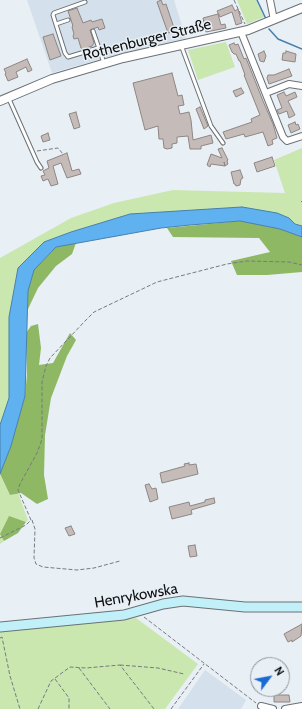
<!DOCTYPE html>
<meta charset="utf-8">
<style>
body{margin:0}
#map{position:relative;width:302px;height:709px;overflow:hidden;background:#e8eff5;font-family:Cabin,sans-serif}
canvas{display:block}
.north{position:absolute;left:250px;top:657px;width:40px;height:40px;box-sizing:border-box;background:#e8eff5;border:1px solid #90959a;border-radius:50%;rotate:58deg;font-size:11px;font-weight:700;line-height:16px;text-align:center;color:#0d0f11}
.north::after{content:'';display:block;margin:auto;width:14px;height:18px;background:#186ad5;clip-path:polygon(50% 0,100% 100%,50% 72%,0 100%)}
</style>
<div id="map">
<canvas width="302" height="709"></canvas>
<div class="north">N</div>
</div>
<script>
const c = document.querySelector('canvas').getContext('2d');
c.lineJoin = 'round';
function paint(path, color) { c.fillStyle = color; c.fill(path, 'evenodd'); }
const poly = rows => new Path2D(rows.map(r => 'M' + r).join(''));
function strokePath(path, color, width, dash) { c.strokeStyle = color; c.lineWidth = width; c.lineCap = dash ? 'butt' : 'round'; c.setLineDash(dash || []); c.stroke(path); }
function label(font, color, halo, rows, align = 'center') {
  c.font = font + ' Cabin,sans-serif'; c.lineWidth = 3; c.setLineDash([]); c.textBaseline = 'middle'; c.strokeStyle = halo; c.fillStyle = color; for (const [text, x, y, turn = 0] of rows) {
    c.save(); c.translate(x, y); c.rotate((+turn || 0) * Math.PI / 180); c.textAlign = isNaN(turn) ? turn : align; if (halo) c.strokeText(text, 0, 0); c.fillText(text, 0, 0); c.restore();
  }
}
paint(poly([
 [27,0,174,0,186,38,111,56,52,73],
 [205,670,246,700,241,709,178,709]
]), '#d4e0eb');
paint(poly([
 [237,0,256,0,264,17,247,24],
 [226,42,235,67,198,80,188,50],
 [302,148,302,226,295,224,289,218,130,214,71,232,44,242,18,268,9,317,9,398,0,425,0,258,71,218,114,203,173,190,285,193,274,160],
 [0,475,10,495,18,493,28,520,26,522,9,517,0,534,4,541,0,544],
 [136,618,198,664,165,709,0,709,0,632]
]), '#cae7b0');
paint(poly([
 [240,221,280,229,302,237,302,272,267,275,237,275,231,261,270,252,259,238,173,237,167,228],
 [76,243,72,254,56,266,38,288,28,309,28,291,34,270,56,247],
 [38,324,41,348,39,365,53,363,70,333,76,340,67,356,51,398,45,435,44,475,48,499,37,504,21,493,10,495,0,474,11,446,25,396,27,375,26,333,31,326],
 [9,516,26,522,18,533,4,541,0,534]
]), '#8eb863');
const water = poly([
 [242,207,277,213,289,218,295,224,302,226,302,237,280,229,240,221,190,225,161,228,56,247,34,270,28,291,25,396,11,446,0,474,0,425,9,398,9,317,18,268,44,242,71,232,130,214,242,207]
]);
paint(water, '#5fb1f0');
strokePath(water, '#4680ad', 1);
strokePath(poly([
 [257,0,266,19],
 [269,29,278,39,302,49]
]), '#4680ad', 1.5);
const building = poly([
 [161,0,163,5,166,4,175,31,168,33,157,2,161,0],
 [232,5,235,11,238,9,242,23,236,25,232,12,220,17,217,11,232,5],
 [77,8,83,23,91,20,92,22,102,19,105,28,99,30,98,27,90,30,94,43,92,46,83,49,81,48,78,38,74,39,73,36,74,34,72,27,73,26,68,11,77,8],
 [218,14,221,25,225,24,226,28,206,32,203,18,218,14],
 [53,34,61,56,50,60,43,37,53,34],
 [234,43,235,45,238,44,244,59,246,58,263,101,273,124,277,138,272,140,273,144,268,146,263,132,245,137,244,134,226,139,223,132,252,122,251,119,260,115,244,75,245,75,240,61,239,61,236,54,234,54,232,52,229,45,234,43],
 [264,51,266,56,264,62,260,61,258,54,264,51],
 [286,51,296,54,295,62,282,60,283,53,286,53,286,51],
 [27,59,32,70,28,72,26,67,16,72,18,77,8,81,5,74,6,73,4,69,27,59],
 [289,69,292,76,269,84,267,78,268,75,274,75,289,69],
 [172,73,178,96,182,95,184,105,178,106,180,114,189,112,191,120,193,140,211,135,213,143,201,146,201,149,190,149,188,136,177,137,177,143,172,144,172,148,167,149,164,148,163,139,159,139,158,126,145,130,133,83,172,73],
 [241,88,244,93,236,97,233,91,241,88],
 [284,92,286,96,295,92,297,97,288,101,295,115,289,118,287,111,279,114,277,110,282,108,277,95,284,92],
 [200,107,208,126,204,129,196,109,200,107],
 [76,112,80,127,74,129,69,114,76,112],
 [295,122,296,125,298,124,300,129,291,133,288,125,295,122],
 [48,133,50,140,43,142,41,136,48,133],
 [222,148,228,160,227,161,228,164,225,166,224,162,225,166,211,164,210,167,207,165,211,154,222,158,218,149,222,148],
 [67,153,72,171,79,169,81,174,67,178,61,163,53,166,58,184,51,186,48,179,43,181,41,176,45,175,43,171,49,168,47,161,67,153],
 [272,157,275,166,257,172,254,163,272,157],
 [240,170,243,178,241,179,240,185,236,186,235,184,234,184,231,172,240,170],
 [189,463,189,465,196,464,198,474,162,483,160,473,185,466,184,464,189,463],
 [149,484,152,489,156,488,158,499,150,502,145,485,149,484],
 [214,498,215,503,191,510,192,514,172,519,169,507,189,502,190,506,205,502,205,500,214,498],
 [71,526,75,534,69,536,65,528,71,526],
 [195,545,197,556,190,557,188,546,195,545],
 [302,624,301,636,292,642,292,640,288,642,284,634,302,624],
 [274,695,289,695,290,702,274,702,274,695]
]);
paint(building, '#c5bcb9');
strokePath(building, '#8e8683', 1);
const service = poly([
 [85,2,54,13,53,15,65,53,68,57,98,48],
 [56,24,68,20],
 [93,31,104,63],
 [181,45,211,126,223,143],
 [9,99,37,162,41,168]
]);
const minor = poly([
 [270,0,274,20],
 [241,32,283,137,287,141,302,136],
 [266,93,289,84,302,86],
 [261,706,273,709],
 [285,709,302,706]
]);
const tertiary = poly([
 [0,101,52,79,123,58,248,30,302,8]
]);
const secondary = poly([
 [0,627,124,615,163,604,183,601,245,607,302,607]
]);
strokePath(service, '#6b7175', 5);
strokePath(minor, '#6b7175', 8);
strokePath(tertiary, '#6b7175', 10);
strokePath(secondary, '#6b7175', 11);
strokePath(poly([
 [234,0,245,24],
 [37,151,58,148,63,154],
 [301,201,302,202],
 [32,520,35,529,34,558,36,564,43,567,77,570,94,568,120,561],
 [0,538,26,525,31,520,18,490,20,484,37,453,42,439,42,382,46,366,50,358,86,320,94,312,157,282,227,264,247,261,289,262,302,265],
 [144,617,256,703],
 [0,638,2,637,10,676,20,709],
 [120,665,158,668,184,674],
 [79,668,110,709],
 [55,679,69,698,69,709],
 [38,709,51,681,70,667,86,668,120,665,154,709],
 [171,709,204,664]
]), '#777b7f', 1, [4, 2]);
strokePath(service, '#fff', 3);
strokePath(minor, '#fff', 6);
strokePath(tertiary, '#fff', 8);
strokePath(secondary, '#c2f0f8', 9);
label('15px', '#0d0f11', '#e8eff5', [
 ["Rothenburger Straße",147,40,-14],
 ["Henrykowska",136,596,-10]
]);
</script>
